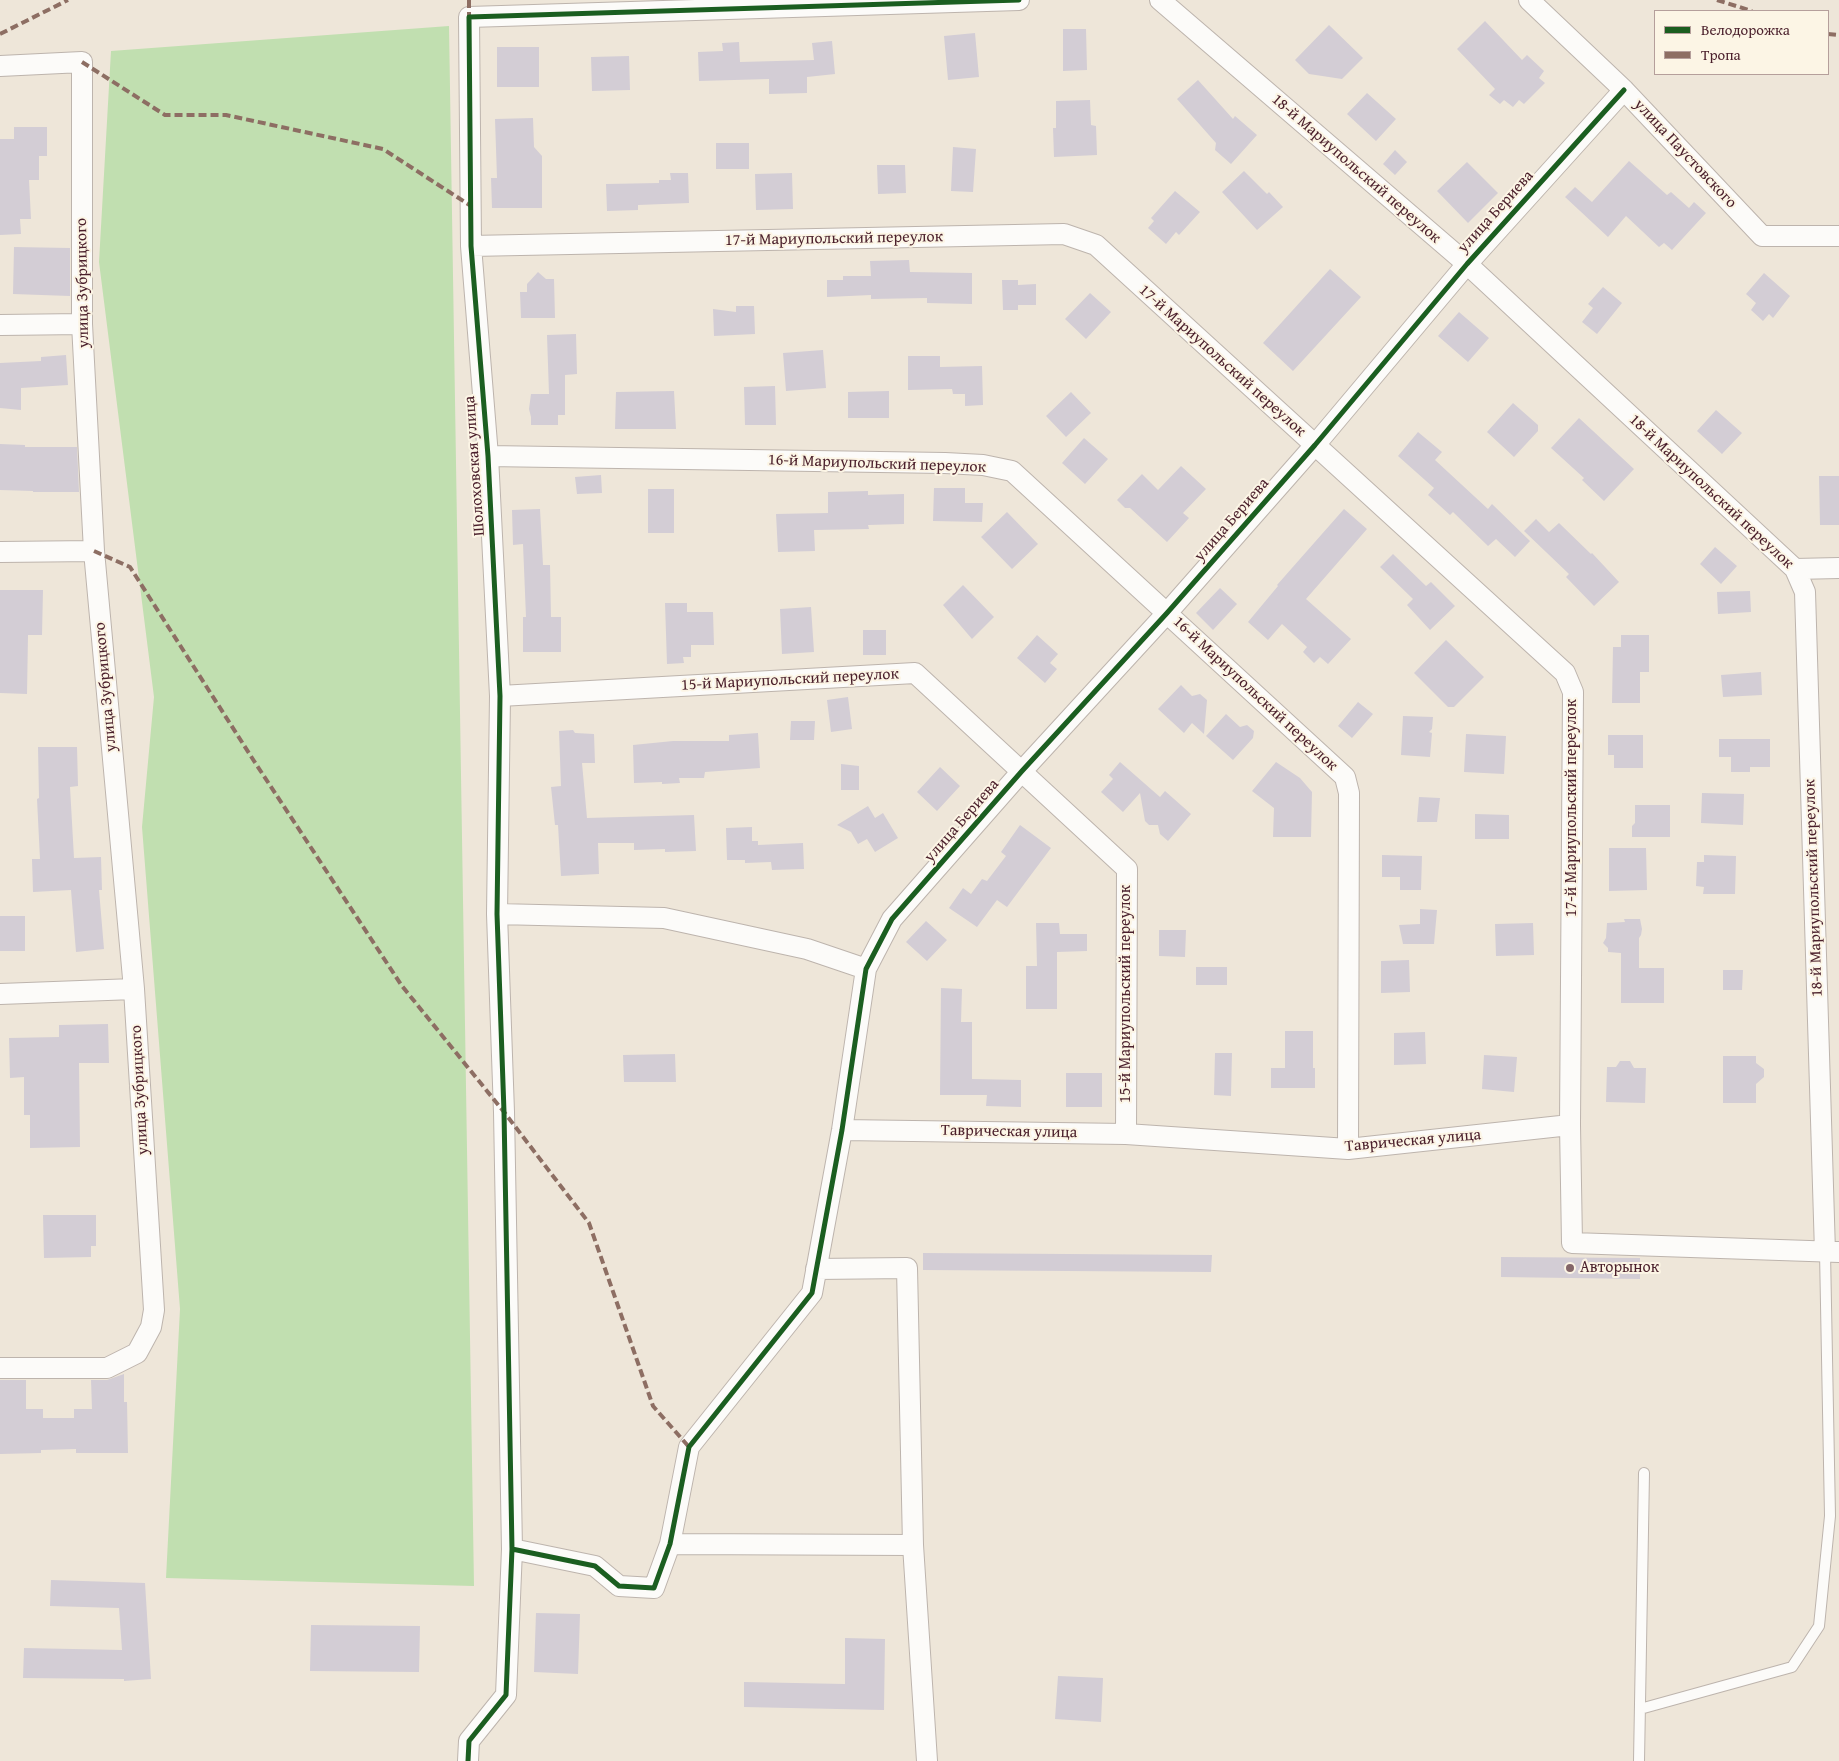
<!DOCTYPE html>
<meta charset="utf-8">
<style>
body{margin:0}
#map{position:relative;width:1839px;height:1761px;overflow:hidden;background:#eee6d9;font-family:"Gentium Book Plus",serif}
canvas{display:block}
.legend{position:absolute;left:1654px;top:10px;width:175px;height:65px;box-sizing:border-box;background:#fcf5e5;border:1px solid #b59f9b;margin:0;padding:6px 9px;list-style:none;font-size:15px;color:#4a1f2b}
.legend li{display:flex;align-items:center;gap:10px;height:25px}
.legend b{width:25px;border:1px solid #b59f9b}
</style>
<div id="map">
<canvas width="1839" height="1761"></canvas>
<ul class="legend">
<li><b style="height:6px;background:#1b5e20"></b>Велодорожка</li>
<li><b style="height:6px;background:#8d6e63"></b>Тропа</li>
</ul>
</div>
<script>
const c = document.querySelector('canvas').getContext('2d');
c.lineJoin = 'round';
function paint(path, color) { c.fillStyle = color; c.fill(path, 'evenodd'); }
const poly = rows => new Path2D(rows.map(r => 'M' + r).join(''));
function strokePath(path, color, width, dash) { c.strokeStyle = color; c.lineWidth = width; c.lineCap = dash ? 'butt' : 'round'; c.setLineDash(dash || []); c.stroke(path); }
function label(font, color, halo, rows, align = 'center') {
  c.font = font + ' "Gentium Book Plus",serif'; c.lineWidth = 4; c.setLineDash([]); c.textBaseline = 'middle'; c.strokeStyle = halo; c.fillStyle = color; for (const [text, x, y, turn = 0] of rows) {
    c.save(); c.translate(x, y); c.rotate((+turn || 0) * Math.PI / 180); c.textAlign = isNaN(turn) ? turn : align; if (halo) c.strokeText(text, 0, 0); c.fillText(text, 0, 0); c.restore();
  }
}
paint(poly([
 [449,26,474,1586,166,1578,180,1309,142,827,154,697,99,262,111,51]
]), '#c1dfb0');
paint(poly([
 [1485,21,1522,60,1527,55,1544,71,1539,78,1545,83,1524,104,1519,100,1513,107,1504,100,1500,104,1489,95,1495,89,1457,49],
 [1329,25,1363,58,1342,79,1309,74,1295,60],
 [1063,29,1086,29,1087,70,1063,71],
 [975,33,979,77,948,80,944,36],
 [832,41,835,74,807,77,807,93,769,94,769,79,699,81,698,52,723,51,722,43,739,42,740,62,814,60,812,43],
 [497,47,539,47,539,87,497,87],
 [629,56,630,90,592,91,591,57],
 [1198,80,1233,119,1235,116,1257,135,1231,164,1215,150,1216,143,1177,99],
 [1367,93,1396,119,1376,141,1347,114],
 [1090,100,1091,125,1096,126,1097,155,1054,157,1053,128,1056,128,1056,101],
 [533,118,534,147,542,156,542,208,492,208,491,178,497,178,495,119],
 [14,127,47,127,47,156,39,156,39,180,29,180,31,219,20,219,21,234,0,235,0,139,14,139],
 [716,143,749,143,749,169,716,169],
 [953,147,976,149,973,192,951,191],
 [1395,150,1407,162,1395,175,1383,164],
 [1629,161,1667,195,1671,192,1689,208,1694,202,1706,213,1672,250,1664,243,1659,247,1626,216,1608,237,1565,197,1575,187,1592,202],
 [1467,162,1498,193,1468,223,1437,191],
 [877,165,905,165,906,193,878,194],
 [1244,171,1267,194,1269,192,1283,207,1257,230,1222,192],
 [670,173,688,173,689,203,638,205,638,210,607,211,606,184,659,183,659,180,671,180],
 [792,173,793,209,756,210,755,174],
 [1175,191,1200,212,1179,235,1176,232,1166,244,1148,228,1154,221,1151,218],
 [14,247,70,248,70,296,13,294],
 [909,260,910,272,972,273,972,304,927,303,927,298,871,299,871,295,827,297,827,280,843,280,843,276,871,276,870,261],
 [1330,269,1361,297,1293,371,1263,343],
 [538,272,546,279,554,279,555,318,521,318,520,292,527,292,527,284],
 [1764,273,1790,296,1773,318,1769,314,1763,321,1751,310,1756,303,1746,294],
 [1002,280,1018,280,1018,285,1036,284,1036,305,1018,305,1018,310,1003,310],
 [1603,287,1622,303,1597,334,1582,322,1593,308,1588,304],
 [1090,293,1111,312,1086,339,1065,319],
 [736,306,754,306,755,334,714,336,713,309,736,312],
 [1459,312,1489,338,1468,362,1438,336],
 [576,334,577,374,565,375,565,415,558,415,558,425,531,425,531,417,529,409,531,394,549,394,547,335],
 [823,350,826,388,786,391,783,353],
 [66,355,68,385,21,388,21,410,0,408,0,363,41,361,41,357],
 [908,356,940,356,940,367,982,366,983,405,965,406,965,394,953,394,952,389,908,390],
 [775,386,776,425,745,425,744,387],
 [674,391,676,429,615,429,616,392],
 [889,391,889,418,848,418,848,392],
 [1071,392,1091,413,1066,437,1046,416],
 [1513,403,1538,425,1538,431,1514,457,1487,432],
 [1716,410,1742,433,1722,454,1697,431],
 [1579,418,1634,469,1604,501,1582,480,1584,478,1551,448],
 [1418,432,1442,452,1435,460,1488,509,1492,504,1530,541,1515,557,1496,539,1488,546,1453,512,1450,515,1428,495,1434,488,1398,456],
 [1084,438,1108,459,1085,484,1062,463],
 [0,444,25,445,25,447,77,447,79,492,33,492,33,491,0,490],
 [1181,466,1206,489,1183,513,1189,518,1167,542,1130,508,1125,508,1117,500,1142,474,1158,490],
 [601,475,602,493,577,494,575,477],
 [1819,476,1839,476,1839,525,1820,525],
 [934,488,965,488,965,503,983,503,982,522,933,521],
 [648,489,674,489,674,533,648,533],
 [868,491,868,495,904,494,904,524,868,525,869,529,814,530,815,551,778,552,776,514,828,513,828,492],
 [540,509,543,565,550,565,551,617,561,617,561,652,523,652,523,617,526,617,523,544,513,545,512,510],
 [1344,509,1367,529,1306,599,1351,639,1328,664,1320,657,1314,663,1303,652,1307,647,1282,624,1268,640,1248,622,1278,586,1277,585],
 [1007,512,1038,544,1012,569,981,537],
 [1536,519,1549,532,1559,523,1591,554,1592,553,1619,582,1594,606,1566,577,1569,574,1524,531],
 [1715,547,1737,566,1721,584,1700,564],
 [1393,554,1426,586,1431,582,1455,606,1430,630,1407,605,1413,599,1380,567],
 [963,585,994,617,972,639,943,605],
 [1220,588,1237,604,1213,630,1196,613],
 [0,590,43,590,42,635,28,635,27,694,0,693],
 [1750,591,1751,612,1718,614,1717,592],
 [665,603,687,603,687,612,713,612,714,645,691,645,691,657,683,657,684,663,667,664],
 [811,607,814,652,782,654,780,609],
 [863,630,886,630,886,655,863,655],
 [1037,635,1058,654,1050,663,1057,669,1045,683,1017,658],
 [1621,635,1649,635,1649,672,1640,672,1640,703,1612,703,1613,647,1621,647],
 [1446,640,1484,677,1454,707,1448,707,1414,673],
 [1761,672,1762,695,1723,697,1721,675],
 [1181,685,1192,696,1200,694,1207,700,1204,734,1192,723,1184,733,1158,709],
 [848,697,852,729,831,732,827,700],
 [1358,702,1373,714,1352,738,1338,726],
 [1226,714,1240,727,1247,725,1254,731,1253,738,1233,760,1206,736],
 [1403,716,1433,717,1432,729,1429,732,1432,733,1430,757,1401,755],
 [791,721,815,721,814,740,790,740],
 [573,730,575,733,594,734,595,763,582,763,587,818,694,815,696,851,665,852,665,849,634,850,634,843,598,843,599,874,561,876,558,825,555,825,551,787,561,786,559,731],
 [758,733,760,768,705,772,704,778,679,778,680,783,662,784,662,782,634,783,633,745,673,741,729,741,729,735],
 [1466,734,1506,736,1504,774,1464,772],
 [1608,735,1643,735,1643,768,1614,768,1614,755,1608,755],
 [1719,739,1770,739,1770,767,1750,767,1750,772,1731,772,1731,757,1719,757],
 [38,747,77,747,78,786,70,787,74,858,101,857,102,890,99,890,104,949,76,952,71,890,33,892,32,859,40,859,37,799,39,798],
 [1120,762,1160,797,1165,791,1191,814,1168,841,1160,834,1158,825,1149,825,1145,821,1140,793,1123,812,1101,792,1113,779,1109,775],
 [1276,762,1300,778,1312,792,1311,837,1273,837,1274,808,1252,791],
 [841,764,859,766,859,790,841,790],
 [940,767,960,786,937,811,917,792],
 [1702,793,1744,794,1743,825,1701,823],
 [1419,797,1440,798,1437,822,1417,822],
 [1635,805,1670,805,1670,837,1632,837,1632,826,1635,823],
 [868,806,875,818,883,813,898,838,875,852,867,839,858,844,851,832,837,825],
 [1475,814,1509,815,1509,839,1475,839],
 [1020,825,1051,848,1007,907,997,900,977,927,949,908,963,888,971,894,982,879,987,881,1006,856,1001,852],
 [752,827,752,841,758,841,758,845,803,843,804,869,772,870,771,862,745,863,745,860,727,860,726,828],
 [1609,848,1646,848,1647,890,1609,891],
 [1382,855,1422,856,1421,890,1400,890,1400,877,1382,877],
 [1704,855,1736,856,1735,894,1703,894,1704,887,1696,886,1697,862,1704,862],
 [1420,909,1437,910,1434,944,1403,944,1399,925,1420,924],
 [0,916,25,916,25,951,0,951],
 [1624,919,1640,919,1642,929,1641,935,1639,938,1639,968,1664,968,1664,1003,1621,1003,1621,953,1608,952,1608,948,1603,943,1606,938,1607,923,1625,922],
 [926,921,947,940,927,961,906,942],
 [1036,923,1059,923,1060,934,1087,934,1087,951,1057,952,1057,1009,1026,1009,1026,966,1037,966],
 [1533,923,1534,955,1496,956,1495,924],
 [1159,930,1186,930,1185,957,1159,956],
 [1409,960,1410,992,1381,993,1381,961],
 [1196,967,1227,967,1227,985,1196,985],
 [1723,970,1743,970,1742,990,1723,990],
 [941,988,962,989,961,1022,972,1022,972,1079,1021,1080,1021,1107,986,1106,987,1095,940,1095],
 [108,1024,109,1063,79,1063,80,1147,30,1148,30,1115,24,1115,24,1077,10,1078,9,1038,59,1037,59,1025],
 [1285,1031,1313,1031,1313,1068,1315,1068,1315,1088,1271,1088,1271,1068,1285,1068],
 [1425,1032,1426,1064,1394,1065,1394,1033],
 [1215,1053,1232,1053,1231,1096,1214,1095],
 [675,1054,676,1082,624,1082,623,1055],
 [1484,1055,1517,1057,1514,1092,1482,1089],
 [1723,1056,1756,1056,1756,1063,1764,1069,1764,1077,1756,1084,1756,1103,1723,1103],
 [1620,1061,1630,1061,1634,1068,1646,1068,1645,1103,1606,1102,1607,1067,1616,1067],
 [1066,1073,1102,1073,1102,1107,1066,1107],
 [43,1215,96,1215,96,1246,91,1246,91,1257,44,1258],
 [923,1253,1212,1255,1211,1272,923,1270],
 [1501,1257,1640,1258,1640,1279,1501,1277],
 [124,1374,124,1402,127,1402,128,1453,76,1453,76,1449,41,1450,41,1453,0,1454,0,1380,26,1380,26,1409,43,1409,43,1418,74,1418,74,1409,92,1409,91,1380,107,1380],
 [51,1580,145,1583,151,1679,124,1681,124,1679,23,1678,24,1648,122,1650,119,1608,50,1606],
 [536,1613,580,1614,578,1674,534,1672],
 [311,1625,420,1626,419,1672,310,1671],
 [845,1638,885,1639,884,1710,744,1707,744,1682,845,1684],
 [1058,1676,1103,1678,1101,1722,1055,1719]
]), '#d3cdd5');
const service = poly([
 [1640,1709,1792,1667,1819,1626,1830,1516,1825,1252],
 [1639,1761,1644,1473]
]);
const minor = poly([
 [1160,0,1467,264,1795,569,1805,592,1825,1252],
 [1529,0,1624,90,1762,236,1839,236],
 [0,66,82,62,82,324,94,551,134,989,154,1310,151,1327,137,1353,107,1368,0,1368],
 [471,246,1064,234,1096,245,1565,673,1573,692,1570,1125],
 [0,325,82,324],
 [488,456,945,463,983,465,1012,471,1345,777,1349,793,1348,1149],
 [0,552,94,551],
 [1795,569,1839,568],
 [500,696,915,673,1127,869,1126,1134],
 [497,914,664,918,807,949,866,969],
 [0,994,134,989],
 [842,1130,1126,1134,1348,1149,1570,1125,1572,1243,1839,1252],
 [816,1269,907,1268,913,1545,927,1761],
 [670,1544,913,1545],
 [512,1549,595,1566,619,1586,654,1588,670,1544,689,1447,812,1293,842,1130,866,969,892,919,1022,771,1167,613,1315,445,1467,264,1624,90],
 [468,1761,469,1741,506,1695,512,1549,504,1112,497,914,500,696,488,456,471,246,469,17,1019,0]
]);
strokePath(service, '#bdb4ad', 12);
strokePath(minor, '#bdb4ad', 22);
strokePath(service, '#fcfbf9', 10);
strokePath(minor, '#fcfbf9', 20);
strokePath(poly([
 [469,0,469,17],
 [1717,0,1752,11],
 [0,34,68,0],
 [1828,34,1839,35],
 [82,62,165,115,226,115,383,149,471,206],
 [94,551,130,567,254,761,402,986,504,1112,589,1223,653,1406,689,1447]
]), '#8d6e63', 4, [8, 4]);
strokePath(poly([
 [512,1549,595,1566,619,1586,654,1588,670,1544,689,1447,812,1293,842,1130,866,969,892,919,1022,771,1167,613,1315,445,1467,264,1624,90],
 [468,1761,469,1741,506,1695,512,1549,504,1112,497,914,500,696,488,456,471,246,469,17,1019,0]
]), '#1b5e20', 5);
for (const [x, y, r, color] of [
 [1570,1268,5,"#836568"]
]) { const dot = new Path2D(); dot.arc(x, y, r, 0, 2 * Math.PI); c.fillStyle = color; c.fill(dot); strokePath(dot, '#fcf5e5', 2); }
label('16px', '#4a1f2b', '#fcf5e5', [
 ["улица Паустовского",1685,154,47],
 ["18-й Мариупольский переулок",1356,169,41],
 ["улица Бериева",1496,212,-48],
 ["17-й Мариупольский переулок",834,239,-1],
 ["улица Зубрицкого",83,283,-91],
 ["17-й Мариупольский переулок",1222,361,42],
 ["16-й Мариупольский переулок",877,464,2],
 ["Шолоховская улица",475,466,-94],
 ["18-й Мариупольский переулок",1711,492,43],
 ["улица Бериева",1232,520,-49],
 ["15-й Мариупольский переулок",790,680,-3],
 ["улица Зубрицкого",106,687,-95],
 ["16-й Мариупольский переулок",1255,694,43],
 ["17-й Мариупольский переулок",1572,808,-90],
 ["улица Бериева",962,821,-49],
 ["18-й Мариупольский переулок",1814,888,-92],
 ["15-й Мариупольский переулок",1126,994,-90],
 ["улица Зубрицкого",140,1090,-93],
 ["Таврическая улица",1009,1132,1],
 ["Таврическая улица",1413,1141,-5]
]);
label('16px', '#4a1f2b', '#fcf5e5', [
 ["Авторынок",1580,1268]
], 'left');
</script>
